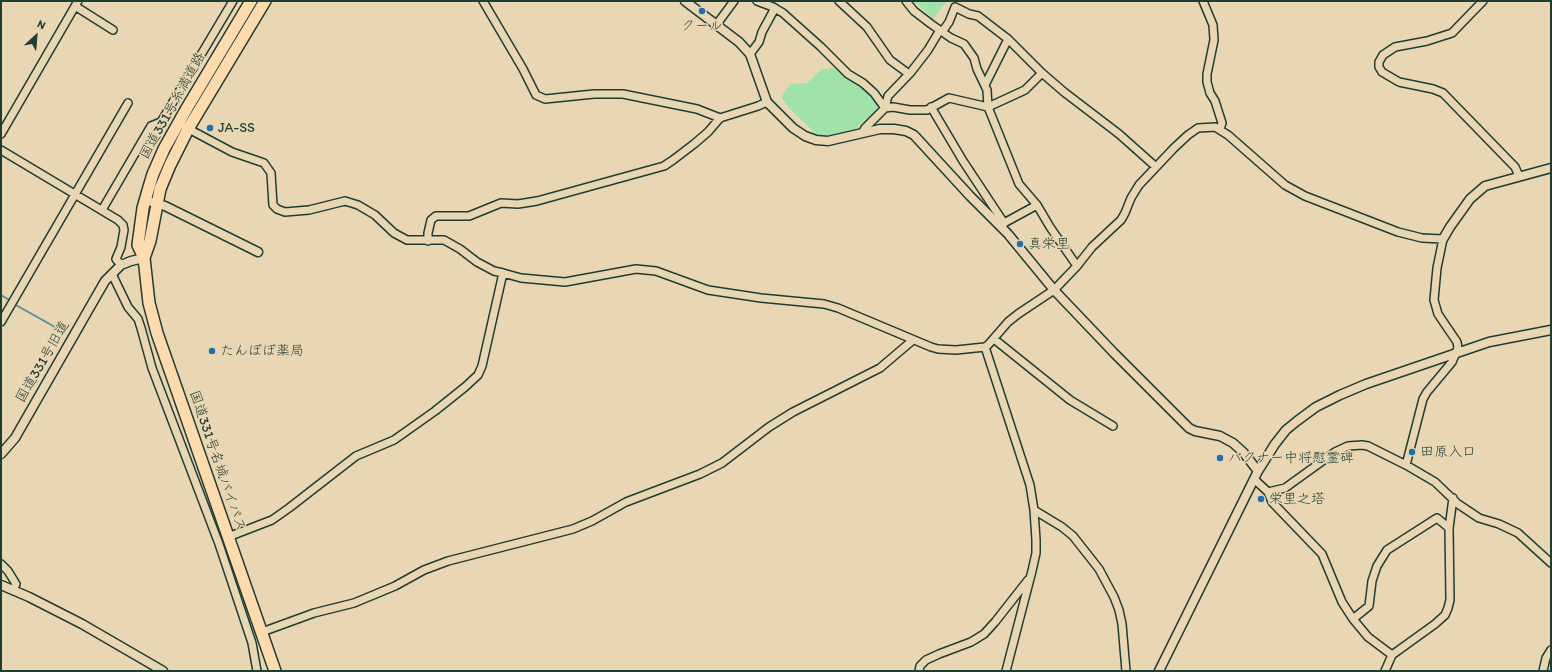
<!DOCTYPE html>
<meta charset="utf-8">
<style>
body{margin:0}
#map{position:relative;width:1552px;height:672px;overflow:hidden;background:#e9d7b4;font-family:Itim,sans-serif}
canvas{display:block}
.frame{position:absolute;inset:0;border:2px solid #1f3d34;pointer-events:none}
.north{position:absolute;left:16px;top:16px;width:40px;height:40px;-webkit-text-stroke:3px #e9d7b4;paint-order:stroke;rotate:26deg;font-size:11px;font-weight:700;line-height:16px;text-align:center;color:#1f3d34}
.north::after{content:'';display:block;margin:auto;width:14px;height:18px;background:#1f3d34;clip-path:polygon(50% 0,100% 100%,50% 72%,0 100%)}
</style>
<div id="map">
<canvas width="1552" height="672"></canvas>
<div class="frame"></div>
<div class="north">N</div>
</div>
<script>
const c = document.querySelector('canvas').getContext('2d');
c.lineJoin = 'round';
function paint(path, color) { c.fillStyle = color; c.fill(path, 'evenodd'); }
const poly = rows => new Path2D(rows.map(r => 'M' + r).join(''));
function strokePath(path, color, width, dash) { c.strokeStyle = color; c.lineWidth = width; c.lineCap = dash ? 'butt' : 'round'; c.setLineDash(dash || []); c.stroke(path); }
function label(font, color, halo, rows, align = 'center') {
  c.font = font + ' Itim,"Klee One",sans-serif'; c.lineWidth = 3; c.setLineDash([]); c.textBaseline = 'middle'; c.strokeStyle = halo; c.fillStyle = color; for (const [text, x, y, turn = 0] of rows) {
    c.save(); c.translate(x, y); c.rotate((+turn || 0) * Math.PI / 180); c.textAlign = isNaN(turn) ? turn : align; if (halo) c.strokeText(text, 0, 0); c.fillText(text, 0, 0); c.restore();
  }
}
paint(poly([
 [914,1,947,1,933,19],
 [833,68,844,76,861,85,879,103,880,107,859,125,857,130,851,133,818,136,813,133,811,129,790,109,782,99,783,94,790,84,807,83,822,69]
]), '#a1e2ab');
strokePath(poly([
 [1,295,11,301],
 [14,304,55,327]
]), '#5a8e9c', 2);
const minor = poly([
 [483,1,523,69,536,95,545,99,594,94,623,94,697,109,720,118,758,106,767,102],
 [757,1,773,7,783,13,821,47,848,74,863,83,874,93,885,108],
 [839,1,867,27,890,60,909,74],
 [906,1,914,11,931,24,951,38,964,44,974,58,977,69,987,90,988,107,1019,184,1037,205,1050,227,1077,266],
 [1203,1,1213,25,1214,40,1207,74,1207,82,1210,93,1215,101,1222,123,1220,129],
 [1483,1,1452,33,1427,41,1395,47,1383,55,1379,62,1379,67,1382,72,1399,82,1433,89,1443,93,1515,167,1519,176],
 [75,6,113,30],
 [717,24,734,1],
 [942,32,949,22,955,7,969,14,978,16,1008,39,1042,73,1064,92,1119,134,1156,167],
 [750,54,759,42,762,32,775,8],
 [985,85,1008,39],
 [931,107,963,161,1004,223,1002,228],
 [885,108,893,107,910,110,927,110,949,98,988,107,1025,90,1042,73],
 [185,127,232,152,264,163,271,173,273,205,277,209,285,212,309,210,345,201,358,205,375,215,394,233,407,240,444,240,460,249,477,262,494,271,503,273,521,278,565,282,636,269,656,271,708,290,761,298,824,304,838,308,931,347,938,349,956,350,985,347,988,345,1008,322,1018,314,1054,290,1077,266,1092,247,1121,220,1125,213,1131,198,1139,185,1174,148,1188,135,1198,128,1215,127,1228,135,1285,185,1305,196,1398,232,1422,238,1443,239,1437,268,1434,300,1438,314,1457,342,1458,348,1452,362,1427,392,1423,399,1406,465],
 [862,133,865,128,885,108,888,96,911,72,928,50,940,30],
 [1,134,78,1],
 [1,150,118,220,123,225,124,230,121,247,116,259,121,265],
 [102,210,151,126,161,122,233,1],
 [1004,223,1037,205],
 [428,241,428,233,431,220,436,216,469,216,501,203,518,204,537,201,664,166,673,160,694,144,708,132,720,118],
 [112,274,128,307,138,319,141,328,152,368,219,544,252,643,257,671],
 [1,322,128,103],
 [994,339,1070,400,1113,426],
 [985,347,1030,485,1034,510,1036,540,1036,553,1032,571,1006,671],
 [1254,479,1268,492,1272,502,1322,554,1342,602,1353,619,1368,637,1392,655],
 [1268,492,1285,488,1335,452,1348,446,1362,445,1368,446,1406,465,1435,482,1458,504,1479,518,1499,524,1518,533,1551,563],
 [1034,510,1062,527,1073,536,1099,569,1114,597,1119,610,1122,624,1126,671],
 [228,537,272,520,289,508,356,456,394,440,435,411,465,387,478,375,482,366,503,273],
 [1,564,8,571,16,584,13,590],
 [1353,619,1369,606,1372,581,1377,566,1387,550,1437,518,1449,528],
 [262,632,314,613,354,603,395,586,424,570,448,561,573,529,592,521,626,502,700,474,722,463,769,427,793,412,880,368,913,340],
 [919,671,920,666,926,660,939,654,971,642,984,634,995,622,1028,580],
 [1385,671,1392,655,1435,624,1445,615,1448,608,1450,600,1449,528,1453,498],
 [1543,671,1546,658,1551,650]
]);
const tertiary = poly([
 [685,1,739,42,750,54,767,102,793,128,805,136,816,140,828,141,880,129,894,129,906,131,914,135,970,196,1008,234,1054,290,1114,353,1189,428,1195,431,1220,436,1233,443,1243,452,1258,471],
 [145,200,165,206,258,252],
 [1443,239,1450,227,1470,199,1485,186,1551,168],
 [1,454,15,438,105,281,121,265,131,261,144,258],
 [1,585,29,597,82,624,163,671],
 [1159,671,1258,471,1275,444,1286,430,1297,421,1316,407,1340,395,1366,384,1489,342,1551,330]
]);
const trunk = poly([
 [251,1,187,108,164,149,153,174,149,187,143,208,138,245,144,258,149,303,157,333,275,671],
 [144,258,150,241,160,189,170,165,188,129,265,1]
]);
strokePath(minor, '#1f3d34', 10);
strokePath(tertiary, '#1f3d34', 11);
strokePath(trunk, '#1f3d34', 14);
strokePath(minor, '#e9d7b4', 7);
strokePath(tertiary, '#e9d7b4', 8);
strokePath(trunk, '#fedbac', 11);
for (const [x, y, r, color] of [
 [702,11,4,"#1f6fb2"],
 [210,128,4,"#1f6fb2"],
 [1020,244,4,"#1f6fb2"],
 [212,351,4,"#1f6fb2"],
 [1412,452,4,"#1f6fb2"],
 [1220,458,4,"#1f6fb2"],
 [1261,499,4,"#1f6fb2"]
]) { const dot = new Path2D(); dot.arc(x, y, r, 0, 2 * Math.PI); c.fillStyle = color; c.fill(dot); strokePath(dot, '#e9d7b4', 1.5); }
label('14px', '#1f3d34', '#e9d7b4', [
 ["クール",702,26,"center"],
 ["JA-SS",218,128],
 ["真栄里",1028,244],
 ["たんぽぽ薬局",220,351],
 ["田原入口",1420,452],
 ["バクナー中将慰霊碑",1228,458],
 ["栄里之塔",1269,499]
], 'left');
label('14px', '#1f3d34', '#e9d7b4', [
 ["国道331号糸満道路",173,106,-61],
 ["国道331号旧道",43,362,-60],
 ["国道331号名城バイパス",217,461,71]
]);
</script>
